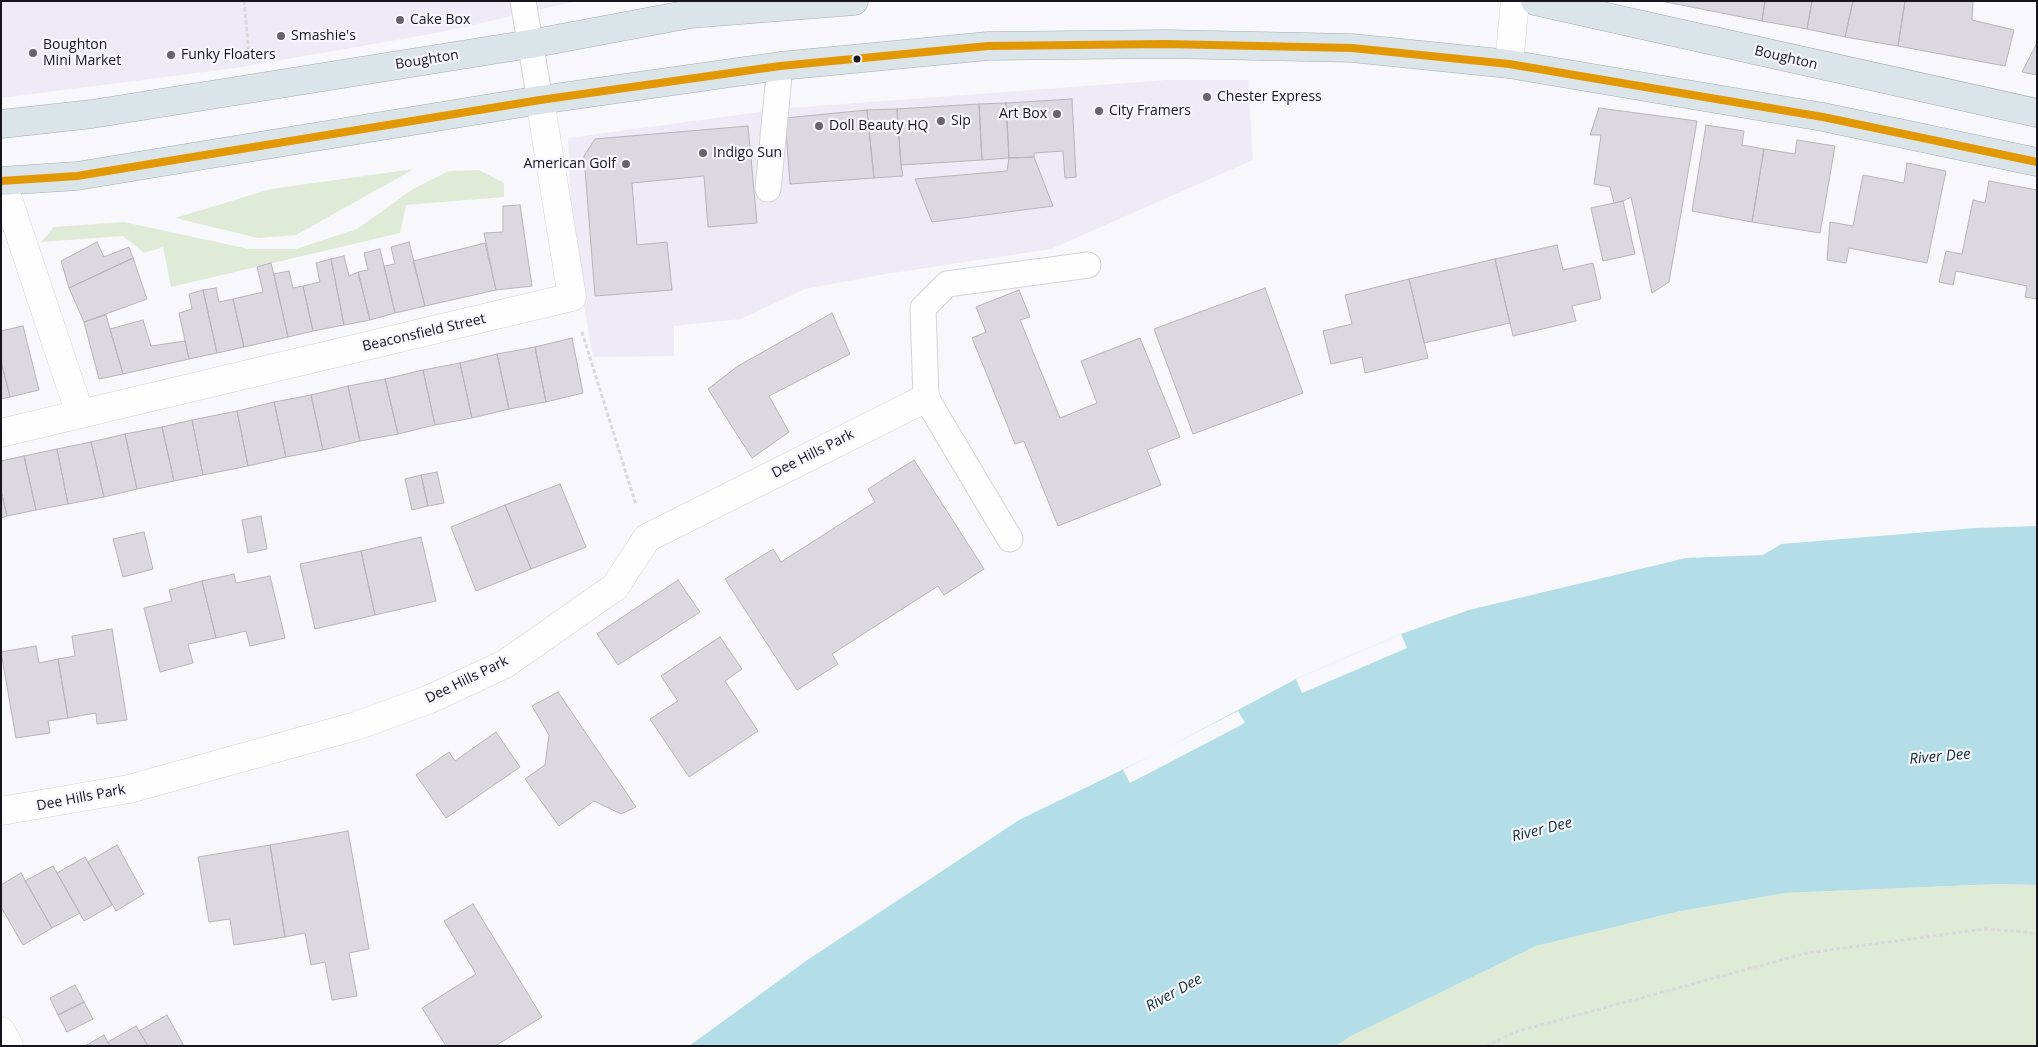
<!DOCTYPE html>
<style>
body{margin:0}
#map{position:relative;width:2038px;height:1047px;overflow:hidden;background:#f8f7fc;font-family:"Open Sans",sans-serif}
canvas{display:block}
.frame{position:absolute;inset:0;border:2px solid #17151c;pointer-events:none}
</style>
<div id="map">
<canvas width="2038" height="1047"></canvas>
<div class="frame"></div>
</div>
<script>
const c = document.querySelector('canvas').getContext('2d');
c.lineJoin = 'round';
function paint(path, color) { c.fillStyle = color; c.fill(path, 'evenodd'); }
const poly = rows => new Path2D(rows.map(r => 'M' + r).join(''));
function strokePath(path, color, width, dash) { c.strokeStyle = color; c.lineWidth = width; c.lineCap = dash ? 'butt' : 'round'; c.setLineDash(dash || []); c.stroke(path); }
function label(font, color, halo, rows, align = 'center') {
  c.font = font + ' "Open Sans",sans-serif'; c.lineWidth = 4.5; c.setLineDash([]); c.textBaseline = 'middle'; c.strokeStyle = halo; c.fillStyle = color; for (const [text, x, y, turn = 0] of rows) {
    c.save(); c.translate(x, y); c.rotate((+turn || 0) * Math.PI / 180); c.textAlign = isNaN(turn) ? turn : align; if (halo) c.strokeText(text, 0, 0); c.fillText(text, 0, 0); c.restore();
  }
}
paint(poly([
 [1,1,577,1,442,32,236,68,1,98],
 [1166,80,1248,80,1253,160,1051,249,880,275,805,289,741,319,674,326,674,356,593,357,578,273,570,190,568,138,789,108]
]), '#eeebf7');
paint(poly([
 [414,169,296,235,258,238,175,218,271,189],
 [479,170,504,183,504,197,406,205,400,233,171,287,163,247,144,253,123,236,41,242,54,227,124,222,249,249,296,249,357,229,413,189,449,171],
 [1999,884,2037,885,2037,1046,1336,1046,1349,1037,1536,946,1676,912,1785,893]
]), '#dfebd6');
paint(poly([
 [2037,526,2037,885,1999,884,1785,893,1676,912,1536,946,1349,1037,1336,1046,689,1046,806,961,1019,820,1161,751,1296,679,1401,634,1469,610,1686,558,1763,555,1781,544,1976,528]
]), '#b3dee8');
paint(poly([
 [1401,634,1407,648,1302,693,1296,679],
 [1238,711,1245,723,1130,783,1123,770]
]), '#f8f7fc');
const building = poly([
 [1661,1,1765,1,1762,21,1661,1],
 [1765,1,1812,1,1807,29,1762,21,1765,1],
 [1812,1,1853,1,1845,37,1807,29,1812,1],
 [1853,1,1905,1,1898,46,1845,37,1853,1],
 [1905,1,1973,1,1972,20,2014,30,2005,66,1898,46,1905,1],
 [2037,43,2037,75,2022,72,2037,43],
 [1072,99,1076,177,1065,178,1063,151,1034,153,1034,157,1009,158,1006,103,1072,99],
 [1006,103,1009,158,982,160,979,104,1006,103],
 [979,104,982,160,901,165,897,109,979,104],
 [1599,108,1697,121,1669,282,1652,293,1631,197,1623,201,1614,203,1610,187,1594,184,1601,135,1590,135,1599,108],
 [897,109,901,165,903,176,874,178,867,110,897,109],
 [867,110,874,178,790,184,785,118,867,110],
 [1706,125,1744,131,1742,145,1764,149,1752,222,1692,211,1706,125],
 [748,126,757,223,708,227,704,176,632,183,637,245,667,242,672,290,595,296,584,156,595,139,748,126],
 [1797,140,1835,146,1820,233,1752,222,1764,149,1795,154,1797,140],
 [1034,157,1053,206,932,222,915,179,1007,171,1009,158,1034,157],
 [1907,163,1946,171,1927,263,1849,248,1846,263,1827,260,1830,222,1853,226,1863,175,1904,183,1907,163],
 [1989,181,2037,190,2037,299,2025,297,2027,286,1956,271,1953,285,1939,282,1946,251,1962,254,1973,200,1985,203,1989,181],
 [1623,201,1635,254,1603,261,1591,208,1623,201],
 [520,205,532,286,496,290,484,233,503,232,503,206,520,205],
 [97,242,104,257,129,247,133,258,69,288,61,261,97,242],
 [409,242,425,306,395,313,384,266,395,264,391,247,409,242],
 [485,243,496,290,425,306,413,261,485,243],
 [1557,245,1563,270,1593,263,1601,299,1572,306,1576,321,1513,336,1495,259,1557,245],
 [380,249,395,313,370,320,358,272,368,270,364,253,380,249],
 [344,256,349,276,358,272,370,320,344,325,331,259,344,256],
 [133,258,147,299,84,322,69,288,133,258],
 [331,259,344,325,313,331,303,286,320,282,316,263,331,259],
 [1495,259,1510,323,1424,343,1409,279,1495,259],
 [271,263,288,337,244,347,233,299,263,292,257,267,271,263],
 [289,271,293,288,303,286,313,331,288,337,274,274,289,271],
 [1409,279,1428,358,1365,373,1362,357,1331,364,1323,331,1352,324,1345,295,1409,279],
 [216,288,219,302,233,299,244,347,217,353,203,290,216,288],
 [1265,288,1303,393,1193,434,1154,329,1265,288],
 [203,290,217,353,189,359,179,313,192,309,189,294,203,290],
 [1019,290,1030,317,1020,320,1060,418,1097,403,1081,361,1140,338,1180,437,1147,450,1161,485,1058,526,1024,441,1015,444,972,338,986,332,976,307,1019,290],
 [832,313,850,354,769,396,789,432,752,458,708,389,738,366,832,313],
 [106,315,123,374,99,379,84,322,106,315],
 [143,320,151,346,185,341,189,359,123,374,110,329,143,320],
 [23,326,39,390,10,397,1,361,1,331,23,326],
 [572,338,583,393,546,402,535,347,572,338],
 [535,347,546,402,509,409,497,354,535,347],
 [497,354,509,409,472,418,460,363,497,354],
 [1,361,10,397,1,399,1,361],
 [460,363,472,418,435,425,423,370,460,363],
 [423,370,435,425,398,434,385,379,423,370],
 [385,379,398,434,360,441,348,386,385,379],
 [348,386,360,441,323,450,311,395,348,386],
 [311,395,323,450,286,457,274,402,311,395],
 [274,402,286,457,248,466,237,411,274,402],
 [237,411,248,466,203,475,192,420,237,411],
 [192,420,203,475,174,481,162,427,192,420],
 [162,427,174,481,137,489,125,434,162,427],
 [125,434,137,489,104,497,91,442,125,434],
 [91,442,104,497,68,504,57,449,91,442],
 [57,449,68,504,36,510,24,456,57,449],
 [24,456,36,510,7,516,1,491,1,461,24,456],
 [914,460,984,569,944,595,938,586,832,654,838,664,797,690,725,579,773,549,781,562,875,502,868,489,914,460],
 [437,472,444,503,428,506,421,475,437,472],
 [421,475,428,506,412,510,405,479,421,475],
 [560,484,586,547,531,569,505,505,560,484],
 [1,491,7,516,1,518,1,491],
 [505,505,531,569,476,591,451,527,505,505],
 [261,516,267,549,248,553,242,520,261,516],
 [144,532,153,569,123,577,113,539,144,532],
 [421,537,436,601,375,615,361,551,421,537],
 [361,551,375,615,315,629,300,564,361,551],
 [234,574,236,583,270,576,285,638,250,646,246,631,216,638,202,581,234,574],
 [678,580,700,612,618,665,597,634,678,580],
 [202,581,216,638,188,644,193,663,160,672,144,608,172,601,169,590,202,581],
 [112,629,127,720,97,724,96,713,68,718,58,659,75,656,72,636,112,629],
 [720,637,742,669,725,681,758,731,689,777,650,719,678,701,661,676,720,637],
 [36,646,39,663,58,659,68,718,48,721,50,733,16,738,1,652,36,646],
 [558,692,636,807,621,814,594,801,559,826,525,779,545,765,549,735,532,706,558,692],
 [496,732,520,767,446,818,416,775,449,752,455,761,496,732],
 [348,831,369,949,349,953,357,996,332,1000,325,962,311,965,305,933,285,937,270,845,348,831],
 [117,845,144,894,116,911,88,862,117,845],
 [270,845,285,937,234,945,230,919,209,922,198,857,270,845],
 [85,857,112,905,84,921,57,873,85,857],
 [53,866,80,913,52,928,25,881,53,866],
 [21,873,52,928,23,945,1,907,1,885,21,873],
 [473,904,542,1017,495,1046,446,1046,422,1008,476,974,444,921,473,904],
 [75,985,84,1002,58,1015,50,998,75,985],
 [84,1002,93,1019,67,1032,58,1015,84,1002],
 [167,1015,184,1046,148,1046,139,1031,167,1015],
 [136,1026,148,1046,110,1046,108,1042,136,1026],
 [104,1035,110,1046,85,1046,104,1035]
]);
paint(building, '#dbd9df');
strokePath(building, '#b7b4ba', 1);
const service = poly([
 [523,1,540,100],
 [768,189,780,66],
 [1010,539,926,398,923,308,947,284,1088,265]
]);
const minor = poly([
 [2,181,80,414],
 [1,433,572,297,540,100],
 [1,811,129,789,356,726,430,699,505,664,615,587,647,538,926,398],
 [1,1031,9,1046]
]);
const tertiary = poly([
 [1509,64,1515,1]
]);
const trunk = poly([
 [1535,1,2037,113],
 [1,124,92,114,530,44,690,14,854,1],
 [1,181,77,176,540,100,780,66,988,46,1165,44,1352,48,1509,64,1823,117,2037,162]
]);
strokePath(service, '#d4d3d9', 27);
strokePath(minor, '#d4d3d9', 29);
strokePath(tertiary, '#d4d3d9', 29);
strokePath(trunk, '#a1adb3', 29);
strokePath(poly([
 [244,1,249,53],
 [582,332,636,505],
 [1486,1046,1515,1032,1807,953,1985,929,2037,933]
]), '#d9d8da', 3, [4, 2.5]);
strokePath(service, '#fefeff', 25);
strokePath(minor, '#fefeff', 28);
strokePath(tertiary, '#fefeff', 28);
strokePath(trunk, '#dbe4e8', 28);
strokePath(poly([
 [1,181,77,176,540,100,780,66,988,46,1165,44,1352,48,1509,64,1823,117,2037,162]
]), '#e19803', 8);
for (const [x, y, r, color] of [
 [400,20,5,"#66646a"],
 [281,36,5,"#66646a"],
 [33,53,5,"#66646a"],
 [171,55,5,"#66646a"],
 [857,59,4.5,"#17151c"],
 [1207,97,5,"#66646a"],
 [1099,111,5,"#66646a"],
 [1057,114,5,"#66646a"],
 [941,121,5,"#66646a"],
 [819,126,5,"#66646a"],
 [703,153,5,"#66646a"],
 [626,164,5,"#66646a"]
]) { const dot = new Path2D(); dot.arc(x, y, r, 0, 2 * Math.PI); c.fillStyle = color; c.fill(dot); strokePath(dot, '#f7f5fe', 2); }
label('14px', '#17151c', '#f7f5fe', [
 ["Cake Box",410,20],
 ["Smashie's",291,36],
 ["Boughton",43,45],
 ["Mini Market",43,61],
 ["Funky Floaters",181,55],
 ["Chester Express",1217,97],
 ["City Framers",1109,111],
 ["Art Box",1047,114,"right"],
 ["Sip",951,121],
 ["Doll Beauty HQ",829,126],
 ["Indigo Sun",713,153],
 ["American Golf",616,164,"right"]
], 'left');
label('14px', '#17151c', '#f7f5fe', [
 ["Boughton",1786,58,13],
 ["Boughton",427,60,-9],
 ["Beaconsfield Street",424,333,-13],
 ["Dee Hills Park",813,454,-27],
 ["Dee Hills Park",467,680,-26],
 ["Dee Hills Park",81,798,-11]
]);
label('italic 15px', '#102f35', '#f7f5fe', [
 ["River Dee",1940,757,-5],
 ["River Dee",1542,830,-14],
 ["River Dee",1174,993,-29]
]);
</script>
